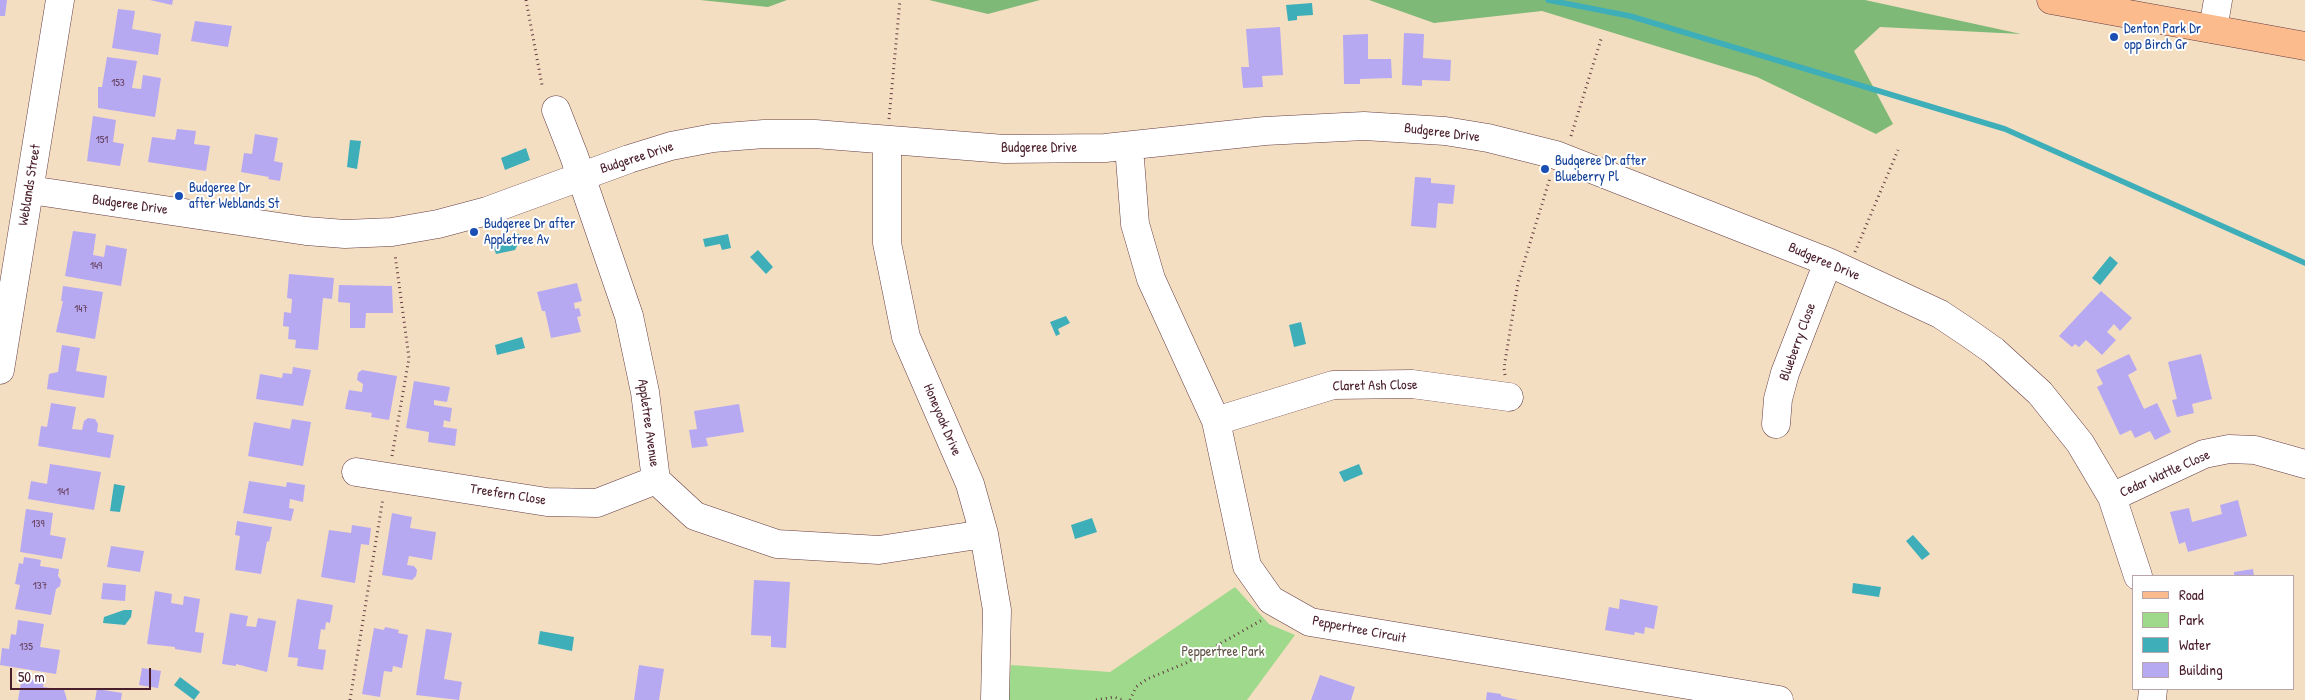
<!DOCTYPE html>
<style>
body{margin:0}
#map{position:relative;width:2305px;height:700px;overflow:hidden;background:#f4dec2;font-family:"Patrick Hand",sans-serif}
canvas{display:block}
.legend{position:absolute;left:2132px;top:575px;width:162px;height:115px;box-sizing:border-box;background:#fff;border:1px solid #b7a5aa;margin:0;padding:6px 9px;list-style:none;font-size:15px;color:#4a1f2b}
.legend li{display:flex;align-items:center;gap:10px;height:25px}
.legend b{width:25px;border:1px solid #b7a5aa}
.scale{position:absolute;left:10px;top:668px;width:141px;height:22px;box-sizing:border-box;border:2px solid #4a1f2b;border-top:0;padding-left:6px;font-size:15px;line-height:18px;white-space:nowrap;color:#4a1f2b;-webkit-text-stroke:4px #fff;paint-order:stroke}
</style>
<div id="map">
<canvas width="2305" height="700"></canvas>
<ul class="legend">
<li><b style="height:6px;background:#fbbb8c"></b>Road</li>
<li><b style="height:14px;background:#9fd98c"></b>Park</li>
<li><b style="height:14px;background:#3eaeb9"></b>Water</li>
<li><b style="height:14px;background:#b7a8f2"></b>Building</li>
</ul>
<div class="scale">50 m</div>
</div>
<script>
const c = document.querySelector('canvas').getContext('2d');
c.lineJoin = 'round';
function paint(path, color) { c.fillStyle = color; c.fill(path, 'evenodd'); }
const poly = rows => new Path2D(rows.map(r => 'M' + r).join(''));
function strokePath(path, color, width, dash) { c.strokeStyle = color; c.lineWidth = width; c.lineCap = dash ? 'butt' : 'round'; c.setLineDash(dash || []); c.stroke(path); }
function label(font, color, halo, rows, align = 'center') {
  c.font = font + ' "Patrick Hand",sans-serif'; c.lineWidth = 4; c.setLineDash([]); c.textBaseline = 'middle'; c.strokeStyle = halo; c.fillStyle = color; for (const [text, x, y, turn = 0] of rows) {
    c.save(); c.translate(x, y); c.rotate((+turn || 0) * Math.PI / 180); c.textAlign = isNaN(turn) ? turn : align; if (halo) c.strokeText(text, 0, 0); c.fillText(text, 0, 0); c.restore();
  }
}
paint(poly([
 [1235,587,1269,624,1295,635,1247,700,1007,700,1011,665,1110,672]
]), '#9fd98c');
paint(poly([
 [700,0,787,0,768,7],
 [929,0,1040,0,988,14],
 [1369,0,1865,0,2021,34,1880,27,1854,51,1893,124,1876,134,1757,77,1542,11,1434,23]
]), '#7fb978');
paint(poly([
 [1312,3,1313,15,1297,16,1297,20,1288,21,1286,5],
 [350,140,361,141,357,169,347,167],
 [526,148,530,160,505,170,501,158],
 [519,234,520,240,515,250,496,254,494,248,499,239],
 [728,234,731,248,722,250,720,244,705,247,703,239],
 [758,250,773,267,766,274,750,257],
 [2110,256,2118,263,2100,285,2092,278],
 [1066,316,1070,323,1058,329,1060,334,1056,336,1050,322],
 [1301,322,1306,344,1294,347,1289,325],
 [522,337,525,348,497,355,495,345],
 [1359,464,1363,474,1344,482,1339,472],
 [114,484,125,486,120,512,110,511],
 [1092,518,1097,532,1075,539,1071,525],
 [1913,535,1930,554,1922,560,1906,541],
 [1853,583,1881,587,1879,597,1852,593],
 [124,610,132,610,131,617,125,625,103,623,104,617],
 [540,631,574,637,572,651,538,644],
 [180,677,200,692,194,700,174,685]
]), '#3eaeb9');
strokePath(poly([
 [1548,0,1630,16,2005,129,2305,263]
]), '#3eaeb9', 5.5);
paint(poly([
 [0,0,7,0,5,16,0,16],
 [150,0,173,0,172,5],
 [118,9,135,11,132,29,161,34,158,55,112,48],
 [195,21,232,26,228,47,191,41],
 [1280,27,1283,75,1262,76,1263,87,1243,88,1241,67,1249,67,1246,29],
 [1404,33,1424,34,1423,58,1451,60,1450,81,1422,80,1422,86,1402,85],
 [1368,34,1368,59,1391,59,1392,78,1360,79,1360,84,1344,84,1343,35],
 [107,57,137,61,132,88,141,89,143,75,161,78,155,117,98,108,98,87,102,87],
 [93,116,116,120,113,142,124,144,120,166,87,161],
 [177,129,196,131,194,144,210,146,206,171,148,162,152,137,175,140],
 [255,134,278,138,274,161,283,163,280,181,268,179,269,177,241,172,244,153,252,154],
 [1415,177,1431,178,1431,183,1455,185,1453,204,1438,203,1436,228,1411,226],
 [73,231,96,234,93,255,104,257,106,245,127,249,121,286,65,276],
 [289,274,334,278,332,299,323,298,318,350,295,348,296,340,288,339,289,327,283,326,284,312,291,313,292,299,287,298],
 [577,283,582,301,574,303,575,309,579,308,581,316,577,317,581,332,551,338,545,311,542,311,537,292],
 [339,285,392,286,393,313,366,313,365,328,350,328,350,303,338,302],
 [63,286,103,292,95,339,56,332,63,301,61,301],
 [2101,291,2132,318,2120,331,2114,324,2107,332,2116,340,2102,355,2086,340,2079,347,2075,344,2072,347,2059,336],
 [62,345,80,348,76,371,107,376,104,398,47,389,49,374,58,372],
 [2129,354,2137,370,2128,375,2144,409,2157,403,2171,432,2155,440,2150,431,2135,438,2131,430,2120,435,2097,387,2103,384,2096,370],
 [2201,354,2212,399,2192,404,2194,413,2177,417,2172,400,2177,399,2168,362],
 [293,367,311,370,303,406,256,399,260,374,282,378,283,373,292,374],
 [362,370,397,376,389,420,371,417,372,413,345,409,349,390,362,392,363,384,357,380,358,373],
 [414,381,450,387,447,402,434,400,434,405,452,408,450,422,444,420,443,427,457,429,455,446,428,442,429,432,406,428],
 [51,403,76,407,72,429,82,430,84,421,88,418,95,419,98,424,97,432,114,435,110,458,38,446,41,426,47,427],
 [739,404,744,432,706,438,708,446,692,448,689,430,697,429,694,411],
 [292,419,311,422,303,466,248,456,254,422,290,429],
 [50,464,101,472,94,510,28,499,31,481,47,484],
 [249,481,286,487,287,482,305,485,303,502,290,499,289,508,294,509,291,521,243,513],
 [2238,500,2247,536,2188,552,2185,542,2179,544,2170,512,2189,508,2192,522,2222,514,2220,505],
 [26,509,53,513,50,535,66,538,62,559,20,552],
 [392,513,412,517,410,528,436,532,432,560,409,556,407,565,414,566,417,570,416,576,412,580,382,575],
 [237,521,272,527,269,542,267,541,261,574,235,570,240,536,235,535],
 [352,525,371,528,369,545,361,544,355,583,321,577,329,530,351,533],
 [111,546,144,551,140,572,107,567],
 [24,557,41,560,40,566,59,569,58,576,61,580,60,586,56,589,51,615,15,609,20,585,15,584,19,563,23,564],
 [2253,569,2254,576,2234,576,2234,572],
 [754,580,790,582,786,648,771,647,771,636,751,635],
 [103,583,126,585,125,601,101,599],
 [155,591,172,594,171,603,183,605,184,596,200,599,195,632,204,633,201,653,175,649,175,647,147,644],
 [297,599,333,605,330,623,326,622,325,630,321,629,318,649,326,650,323,670,297,666,298,658,288,657],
 [1620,599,1658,606,1654,629,1645,627,1644,634,1635,632,1634,635,1605,630,1609,607,1619,609],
 [230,613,248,616,246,626,256,627,258,618,276,621,267,672,236,664,236,666,222,664],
 [18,620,44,624,40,647,60,650,56,674,0,665,2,648,9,649,11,634,16,635],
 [385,627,399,630,398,633,408,635,402,668,393,666,392,672,384,671,380,697,362,694,374,628,384,630],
 [426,629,452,633,444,679,462,682,459,700,416,695],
 [639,665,664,669,659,700,634,700],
 [142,668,161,671,158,688,139,685],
 [1320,675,1355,687,1351,700,1311,700],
 [22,678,44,681,43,687,64,690,67,700,18,700],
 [97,689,122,693,121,700,95,700],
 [1487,692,1501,694,1501,696,1518,700,1486,700]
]), '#b7a8f2');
const minor = poly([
 [2213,29,2218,0],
 [556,110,574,156,629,316,645,392,656,480,695,516,777,544,879,550,984,534],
 [887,141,887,243,906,337,970,484,984,534,997,610,995,700],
 [1129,146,1135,224,1151,279,1216,421,1247,566,1271,600,1310,622,1779,700],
 [30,190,306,231,345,234,392,232,438,224,487,211,629,159,671,146,713,138,764,134,815,134,1004,149,1105,148,1265,131,1364,126,1445,131,1488,138,1556,155,1828,262,1940,314,1967,332,1994,351,2040,393,2080,443,2112,497,2138,576],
 [0,370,60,0],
 [1216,421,1333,385,1412,384,1509,397],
 [1776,424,1778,399,1785,373,1828,262],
 [356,472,547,502,597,503,656,480],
 [2112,497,2204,454,2229,449,2255,450,2305,464],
 [2152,700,2153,689]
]);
const major = poly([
 [2051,0,2305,46]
]);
strokePath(minor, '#643c42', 29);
strokePath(major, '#643c42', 29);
strokePath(poly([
 [526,0,542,85],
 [889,119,900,0],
 [1571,136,1602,36],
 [1855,252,1898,150],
 [1505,375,1504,368,1518,282,1550,178],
 [392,456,409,358,395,254],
 [350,700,383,498],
 [1096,700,1114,697,1123,700],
 [1130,700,1136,687,1147,679,1186,663,1262,620]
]), '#643c42', 3, [1, 4]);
strokePath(minor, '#fff', 28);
strokePath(major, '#fbbb8c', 28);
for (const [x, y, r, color] of [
 [2114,37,5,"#1a4fb4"],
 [1545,169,5,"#1a4fb4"],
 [179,196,5,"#1a4fb4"],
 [474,232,5,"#1a4fb4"]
]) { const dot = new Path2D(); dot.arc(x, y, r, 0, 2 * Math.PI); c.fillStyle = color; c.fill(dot); strokePath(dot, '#fff', 2); }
label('11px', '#65415d', null, [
 ["153",118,83],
 ["151",102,140],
 ["149",96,266],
 ["147",81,309],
 ["141",63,492],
 ["139",38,524],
 ["137",40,586],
 ["135",26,647]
]);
label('14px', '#164399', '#fff', [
 ["Denton Park Dr",2124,29],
 ["opp Birch Gr",2124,45],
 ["Budgeree Dr after",1555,161],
 ["Blueberry Pl",1555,177],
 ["Budgeree Dr",189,188],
 ["after Weblands St",189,204],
 ["Budgeree Dr after",484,224],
 ["Appletree Av",484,240]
], 'left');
label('14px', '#4a1f2b', '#fff', [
 ["Budgeree Drive",1442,133,7],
 ["Budgeree Drive",1039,148],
 ["Budgeree Drive",637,158,-18],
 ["Weblands Street",30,185,-81],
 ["Budgeree Drive",130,205,8],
 ["Budgeree Drive",1824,262,23],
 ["Blueberry Close",1798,342,-70],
 ["Claret Ash Close",1375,386,-1],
 ["Honeyoak Drive",942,420,67],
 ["Appletree Avenue",648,423,82],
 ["Cedar Wattle Close",2165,474,-24],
 ["Treefern Close",508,495,9],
 ["Peppertree Circuit",1359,630,11]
]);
label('14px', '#645748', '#fff', [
 ["Peppertree Park",1223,652]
]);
</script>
